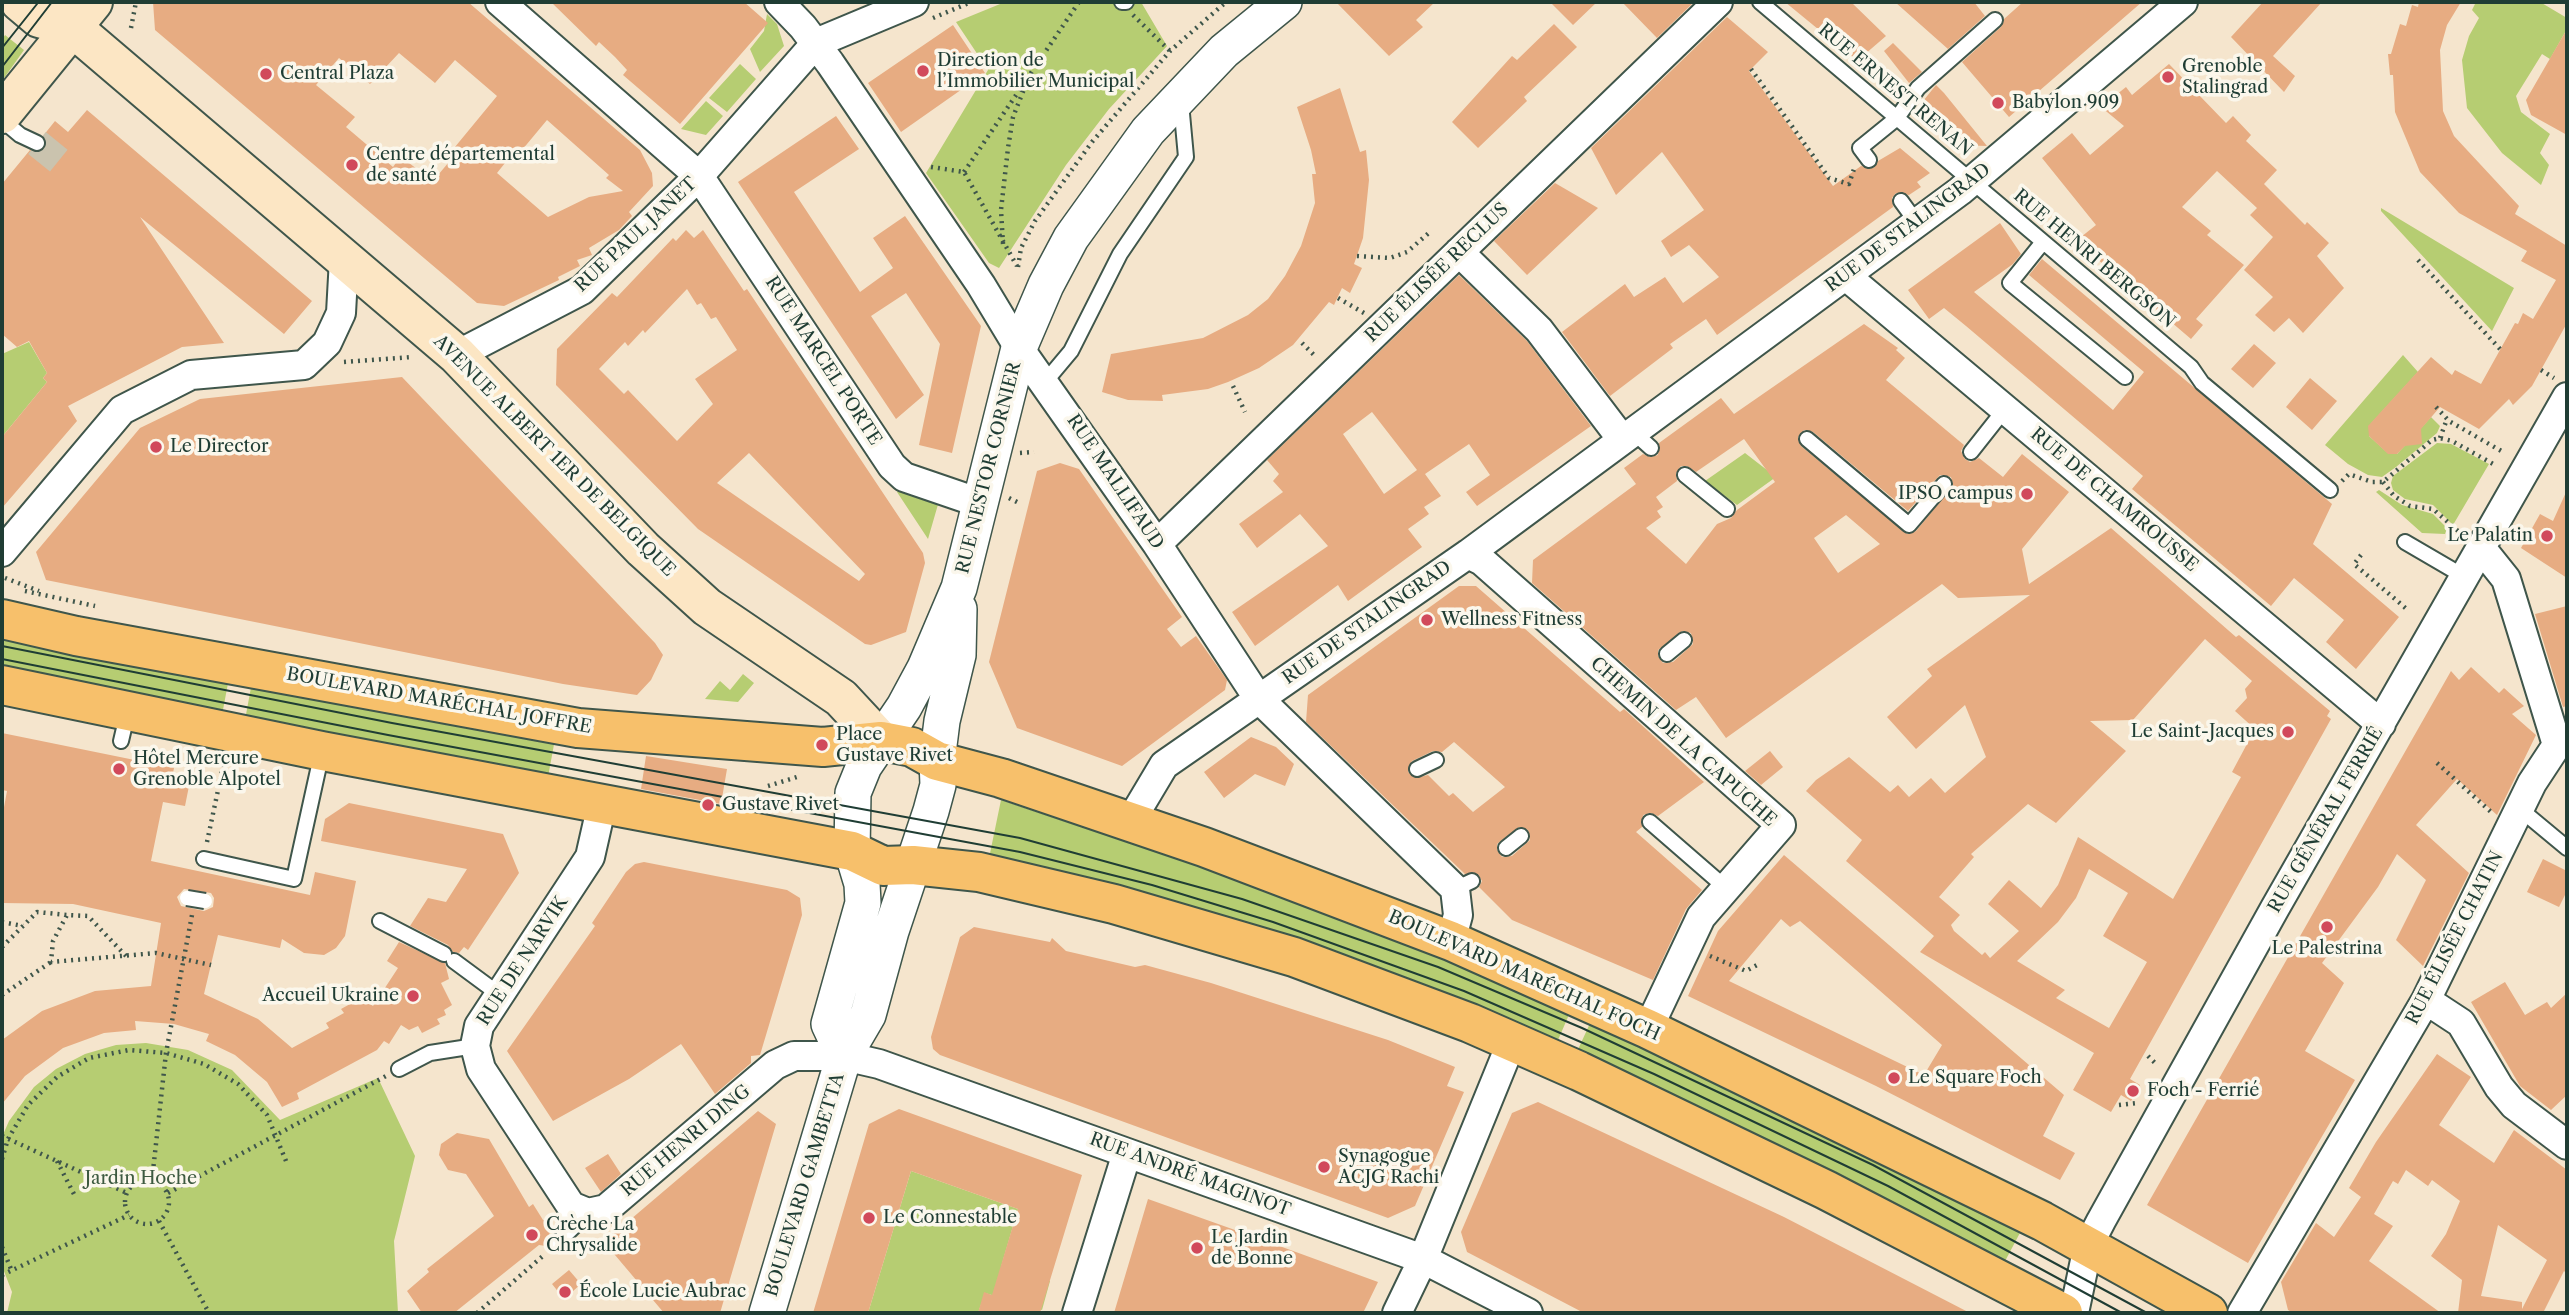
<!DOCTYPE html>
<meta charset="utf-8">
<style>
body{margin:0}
#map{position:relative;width:2569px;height:1315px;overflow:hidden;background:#f5e5cd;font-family:"Libre Caslon Text",serif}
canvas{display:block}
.frame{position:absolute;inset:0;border:4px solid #1f3d34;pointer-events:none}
</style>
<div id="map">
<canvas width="2569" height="1315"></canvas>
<div class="frame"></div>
</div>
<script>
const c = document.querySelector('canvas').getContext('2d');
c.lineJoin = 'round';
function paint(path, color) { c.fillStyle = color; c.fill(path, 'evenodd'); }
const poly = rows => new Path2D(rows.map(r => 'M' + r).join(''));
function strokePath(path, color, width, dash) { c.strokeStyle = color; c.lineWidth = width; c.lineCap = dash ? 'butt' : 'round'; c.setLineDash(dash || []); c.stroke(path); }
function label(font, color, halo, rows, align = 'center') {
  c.font = font + ' "Libre Caslon Text",serif'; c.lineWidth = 7; c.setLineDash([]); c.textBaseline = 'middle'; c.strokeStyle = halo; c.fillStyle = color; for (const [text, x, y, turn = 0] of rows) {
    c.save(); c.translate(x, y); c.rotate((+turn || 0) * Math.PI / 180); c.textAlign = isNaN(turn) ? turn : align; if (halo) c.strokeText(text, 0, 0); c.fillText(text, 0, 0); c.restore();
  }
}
paint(poly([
 [1005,2,1141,2,1167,46,1109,109,1066,165,999,268,989,263,926,173,988,70,956,22],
 [2476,2,2540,2,2567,18,2567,29,2550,59,2542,54,2516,96,2521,112,2550,134,2540,153,2549,165,2541,185,2502,153,2467,108,2462,60,2469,36,2479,18,2472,10],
 [767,14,777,24,784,46,760,72,750,49,764,31],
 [5,35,24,50,2,81,2,40],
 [740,64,756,79,727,112,709,98],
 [706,101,723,116,706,135,681,129],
 [2381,208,2514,288,2492,331,2381,211],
 [29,342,47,373,43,378,47,382,2,437,2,354],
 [2403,355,2418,372,2369,426,2369,436,2389,454,2397,454,2431,417,2440,426,2437,433,2396,467,2382,477,2368,475,2348,464,2325,445],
 [2437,443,2451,444,2489,464,2453,525,2433,505,2405,499,2393,490,2391,483,2393,476],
 [1745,453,1776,477,1737,505,1705,481],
 [899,489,939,501,928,539,897,492],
 [2379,490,2402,505,2433,514,2447,528,2445,534,2422,533,2376,492],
 [2,632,229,678,222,715,2,671],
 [743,674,754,683,738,702,705,699,720,681,730,690],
 [252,682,555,739,548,777,245,720],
 [1001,800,1172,857,1467,965,1571,1010,1555,1047,988,863],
 [1592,1019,2022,1229,2003,1265,1575,1056],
 [146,1043,188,1050,232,1070,280,1120,378,1078,415,1156,394,1241,398,1313,7,1313,12,1292,2,1266,2,1137,9,1121,34,1087,56,1069,85,1054,116,1045],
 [911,1171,1018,1209,1001,1267,1050,1281,1042,1310,985,1293,978,1313,868,1313]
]), '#b6cd72');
paint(poly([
 [153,2,468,2,640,150,652,173,653,186,629,212,632,216,619,230,589,248,592,255,577,260,580,266,558,277,559,280,504,306,477,303,155,30],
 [399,53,435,83,455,60,497,96,450,153,454,156,433,181,405,160,402,163,398,160,393,167,346,127,355,117,316,85,339,58,370,84],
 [547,120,609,175,606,178,623,191,589,197,548,217,497,173,517,148,522,150],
 [551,2,744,2,768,23,680,124,623,75,627,70,615,57,599,42,596,46],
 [1336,2,1435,2,1416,20,1423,27,1389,56],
 [1550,2,1597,2,1573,25],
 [1622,2,1694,2,1657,38],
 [1785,2,1851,2,1886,36,1857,61],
 [1895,2,1974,2,1985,16,1948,49],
 [2023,2,2142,2,2009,117,1962,62,2001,27,2004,19],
 [2263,2,2322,2,2273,56,2295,76,2284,92,2231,37],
 [2419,2,2461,2,2447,25,2440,50,2443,111,2454,136,2519,206,2515,214,2567,246,2567,323,2532,386,2513,405,2509,399,2479,429,2440,407,2421,429,2422,444,2405,446,2397,454,2388,454,2369,436,2368,426,2431,357,2452,375,2455,370,2481,384,2515,323,2518,324,2523,313,2533,319,2556,280,2521,261,2527,251,2459,213,2420,172,2395,112,2393,75,2390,75,2388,54,2391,54,2400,24,2406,26,2412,5,2418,7],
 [1727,17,1768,52,1749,71,1833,186,1861,166,1874,168,1878,161,1900,148,1930,173,1917,182,1921,187,1909,195,1896,193,1892,198,1893,207,1717,335,1706,319,1670,344,1673,348,1610,396,1562,332,1625,284,1634,297,1665,277,1683,303,1719,277,1689,245,1671,257,1661,241,1704,210,1662,152,1616,195,1591,148],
 [1554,24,1577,47,1524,97,1527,101,1478,148,1452,122,1512,56,1517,60],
 [953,25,985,73,901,132,868,83],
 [2567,29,2567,135,2531,115,2526,100],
 [1893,43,1922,72,1909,83,1884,51],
 [2169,64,2226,123,2233,116,2251,135,2246,141,2277,170,2264,184,2305,225,2307,222,2329,243,2317,256,2344,288,2303,333,2289,318,2274,332,2255,315,2273,297,2244,270,2273,237,2250,215,2257,208,2217,171,2182,207,2211,231,2207,235,2244,265,2196,319,2203,325,2191,339,2076,241,2096,225,2042,158,2072,133,2090,155,2124,126,2101,107,2126,87,2132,95],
 [1936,85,1944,93,1987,146,1956,145,1915,111],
 [1340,88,1360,152,1366,150,1369,180,1363,238,1354,264,1362,268,1350,293,1342,288,1334,305,1329,302,1293,345,1259,368,1228,382,1208,389,1162,395,1163,401,1128,400,1102,392,1111,354,1203,338,1248,315,1268,299,1285,276,1301,246,1315,203,1312,174,1316,174,1311,150,1297,107],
 [87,110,312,301,284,334,140,217,224,343,182,347,68,406,77,421,2,508,2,437,47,382,43,378,47,373,29,341,17,347,2,334,2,184,30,150,38,152,45,148,43,136,55,121,68,132],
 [836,116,859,149,794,192,860,292,893,268,873,238,905,216,981,326,952,453,919,445,940,344,906,293,871,316,924,395,896,419,738,182],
 [1555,183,1598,208,1527,275,1494,241],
 [2000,223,2021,254,2013,264,1974,292,2113,410,2144,372,2029,275,2042,259,2332,504,2313,544,2399,617,2356,669,2326,642,2344,620,2294,578,2271,606,2132,489,2143,476,1966,326,1944,308,1929,319,1908,290],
 [686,230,694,238,703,230,744,291,747,289,923,553,925,563,906,632,871,645,865,644,698,529,556,385,557,349,612,293,617,297,673,238,676,241],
 [687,289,697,305,701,303,711,319,716,317,737,350,695,379,713,404,677,441,628,390,624,394,599,369,625,342,628,346,643,330,645,333],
 [749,453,865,574,859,581,717,483],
 [1459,275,1527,341,1591,426,1477,506,1466,492,1490,475,1469,444,1425,474,1441,496,1424,507,1429,514,1408,529,1422,547,1348,601,1338,585,1255,646,1232,612,1328,546,1300,514,1257,548,1239,524,1283,492,1273,481,1279,474,1267,460],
 [1372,412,1417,470,1384,494,1343,434],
 [1864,324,1898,348,1896,350,1905,358,1886,380,1964,445,1961,451,1965,459,1970,462,1979,458,2003,477,2022,454,2069,492,2022,549,2029,584,2111,528,2236,637,2239,635,2330,711,2327,716,2331,719,2130,1079,2140,1085,2131,1101,2121,1095,2111,1112,2073,1090,2094,1053,1920,952,1934,936,1846,861,1862,840,1806,791,1816,780,1849,757,1890,792,1898,785,1909,797,1931,778,1945,793,1986,757,1965,705,1916,749,1887,717,1932,676,1927,669,2030,595,1958,598,1942,584,1726,738,1696,697,1676,710,1532,583,1533,560,1636,484,1624,468,1643,454,1650,457,1658,455,1659,443,1721,398,1734,414],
 [1804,430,1813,432,1908,511,1940,475,1951,477,1953,486,1916,531,1907,534,1801,446,1798,437],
 [1744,439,1775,482,1737,510,1731,518,1717,524,1686,564,1646,528,1661,517,1657,511,1663,507,1656,497,1677,481,1676,473,1681,466,1687,466,1696,472],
 [1846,515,1880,544,1838,573,1814,538],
 [1682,631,1691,633,1693,644,1673,662,1663,663,1658,656,1658,650],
 [2205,639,2252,681,2245,689,2247,698,2235,711,2255,729,2232,772,2241,777,2173,899,2078,837,2058,885,2041,908,2009,880,1988,904,2019,931,1990,958,1985,952,1982,955,1954,931,1951,925,1960,915,1939,897,1974,857,1971,854,2028,804,2056,823,2126,751,2090,721,2133,720],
 [2089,869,2128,893,2103,936,2147,962,2109,1028,2056,998,2065,990,2017,961,2058,922,2076,898],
 [2254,344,2276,363,2253,388,2231,369],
 [402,377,655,643,663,655,651,680,637,695,563,684,46,580,36,552,140,428,200,399],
 [2310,378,2337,401,2312,430,2286,407],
 [1060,463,1079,469,1182,617,1167,629,1181,647,1196,636,1227,680,1225,690,1122,766,1017,728,989,662,1037,471],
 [2567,490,2567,578,2521,548,2540,514,2553,521],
 [1459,586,1476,586,1620,712,1624,709,1704,782,1658,816,1651,813,1643,815,1642,827,1636,832,1702,890,1686,909,1653,980,1512,920,1479,887,1482,881,1478,874,1465,874,1306,722,1308,695],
 [1454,742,1505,787,1473,812,1453,793,1449,796,1428,775,1416,778,1408,772,1412,761,1433,751,1442,752],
 [1519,827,1528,830,1530,840,1512,856,1502,857,1497,850,1497,844],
 [2567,606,2567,706,2563,707,2535,614],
 [2471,667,2499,693,2504,688,2524,706,2512,714,2536,735,2497,815,2457,779,2416,825,2469,873,2423,966,2396,940,2426,880,2397,854,2378,887,2322,963,2344,983,2305,1051,2355,1080,2248,1263,2147,1205,2451,671,2459,680],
 [2,733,174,768,173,773,191,776,185,806,163,802,151,861,310,895,315,872,356,881,345,936,336,948,324,955,304,953,282,939,280,948,218,935,204,994,258,1019,292,1048,329,1028,326,1023,344,1013,341,1009,361,998,373,1006,398,968,387,961,399,942,445,963,449,979,441,983,452,1005,444,1010,446,1015,437,1019,440,1024,422,1033,418,1026,409,1030,401,1025,389,1044,384,1041,377,1050,297,1093,299,1099,282,1107,267,1082,235,1055,206,1041,209,1034,174,1024,135,1021,136,1030,104,1033,63,1048,25,1076,2,1104,2,1040,42,1011,95,991,151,986,161,923,73,904,2,903,2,818,7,791,2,790],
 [184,889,211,893,214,898,213,907,204,911,181,906,177,897],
 [1251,737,1276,747,1294,764,1285,786,1255,774,1224,798,1204,772],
 [1770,751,1783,767,1761,785,1745,771],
 [646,756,727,769,721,804,641,789],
 [349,803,503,834,519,873,468,950,464,947,459,953,453,952,448,945,410,926,428,898,446,902,467,869,321,841,325,819],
 [1784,855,2064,1095,2043,1136,2075,1153,2060,1180,1876,1086,1688,996,1718,931],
 [1781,919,1790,927,1800,921,1942,1045,1924,1075,1729,981],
 [2543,859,2567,871,2567,891,2559,907,2527,892],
 [644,862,787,890,800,898,802,915,760,1055,751,1056,751,1063,715,1094,681,1044,629,1079,553,1121,507,1051,595,926,592,923,626,872,635,864],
 [974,927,1050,942,1052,938,1066,951,1135,967,1145,965,1211,983,1388,1040,1455,1067,1447,1086,1464,1092,1415,1206,1388,1218,940,1055,933,1049,931,1037,960,937],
 [2505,982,2525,1015,2547,1002,2551,1008,2567,993,2567,1095,2551,1110,2520,1086,2471,1002],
 [2437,1054,2471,1077,2439,1125,2494,1163,2514,1130,2567,1170,2567,1274,2564,1271,2543,1313,2458,1313,2462,1280,2431,1256,2446,1234,2460,1201,2432,1180,2428,1186,2406,1170,2398,1184,2393,1181,2374,1214,2393,1226,2369,1261,2441,1313,2294,1313,2288,1310,2281,1282,2316,1223,2334,1237,2361,1197,2349,1188,2376,1142],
 [2498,1225,2547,1260,2522,1309,2522,1302,2481,1296],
 [1538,1102,1784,1217,1970,1313,1584,1313,1467,1252,1461,1232,1512,1113],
 [899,1109,1082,1175,1040,1313,978,1313,984,1292,992,1295,1018,1209,911,1171,868,1313,813,1313,869,1124],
 [758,1111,776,1124,720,1313,664,1313,604,1242],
 [457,1133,489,1139,529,1207,533,1204,543,1220,551,1221,549,1238,546,1246,539,1245,454,1313,422,1313,407,1291,429,1272,427,1269,494,1216,466,1174,448,1170,439,1155,441,1144],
 [608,1154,621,1174,601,1192,585,1168],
 [1148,1199,1263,1240,1378,1282,1363,1313,1114,1313],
 [569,1270,581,1284,564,1299,552,1284]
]), '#e7ac82');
strokePath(poly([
 [37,143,68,168]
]), '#cac3ae', 28, [28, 14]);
const service = poly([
 [1122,2,1126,2],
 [1760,2,2191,367,2202,383,2330,490],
 [2,120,20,135,37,143],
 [1869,160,1860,148,1897,118,1918,88,1995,20],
 [1901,201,1917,223],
 [2043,242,2010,283,2125,377],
 [1045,382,1071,351,1120,254,1186,157,1181,103],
 [1631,430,1651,448],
 [1807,439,1909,525,1944,484],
 [1971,452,2005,409],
 [1685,475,1727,509],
 [2405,542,2465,577],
 [1667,654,1684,640],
 [121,741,128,711],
 [1417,769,1436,760],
 [2520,809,2567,848],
 [1650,822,1726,888],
 [1506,848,1521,836],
 [204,859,294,879,322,752],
 [1455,889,1472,881],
 [380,921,444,954],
 [454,961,500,995],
 [399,1069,430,1053,475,1046],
 [555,1245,588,1213]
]);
const minor = poly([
 [500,2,699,176,892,466,904,477,980,503],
 [779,2,803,27,830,63,981,285,1019,348,1157,544,1258,698,1455,889,1458,915,1451,941],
 [1459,252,1539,330,1621,438],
 [1846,276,2381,724],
 [457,355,582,290,699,176,816,43,914,2],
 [1157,544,1718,2],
 [2,552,122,410,191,375,304,365,327,343,341,313,344,259],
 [1468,554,1482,561,1781,825,1701,917,1648,1029],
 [602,804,590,857,479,1026,475,1046,481,1069,571,1206,588,1213,606,1209,775,1065,794,1056,844,1056,879,1064,1423,1259,1528,1313],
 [1130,822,1164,765,1468,554,1960,191,2183,2],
 [2426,1000,2461,1023,2499,1087,2514,1105,2567,1145],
 [1077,1313,1127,1153],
 [1397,1313,1423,1259,1512,1041],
 [2074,1313,2088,1246,2101,1221,2275,908,2567,397],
 [2242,1313,2426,1000,2532,783,2557,745,2506,579,2482,549]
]);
const tertiary = poly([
 [844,1056,829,1024,863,903,862,884,852,851,853,793,864,766,904,707,925,668,959,588,1019,348,1046,285,1071,238,1148,131,1224,51,1284,2],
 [767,1313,844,1056,868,1015,891,931,931,811,938,785,937,761,942,721,958,655,959,609]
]);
const secondary = poly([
 [20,2,39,18,72,27],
 [57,2,72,27,457,355,643,549,707,607,841,698,881,741],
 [2,114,93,2]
]);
const primary = poly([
 [2,619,76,636,578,728,823,747,881,741,912,747,937,761,1001,778,1204,847,1451,941,1648,1029,2042,1221,2208,1313],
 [2,685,322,751,852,851,883,866,913,865,979,872,1114,904,1294,957,1470,1023,1579,1071,1826,1190,2063,1313]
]);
strokePath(service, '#3f564b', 18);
strokePath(minor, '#3f564b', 32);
strokePath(tertiary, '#3f564b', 38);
strokePath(secondary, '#3f564b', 42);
strokePath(primary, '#3f564b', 42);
strokePath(poly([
 [1133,15,1170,51],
 [933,18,971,2],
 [131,28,136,2],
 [1751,69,1829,178,1849,184,1854,169],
 [931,167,964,172,1017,266],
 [964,172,1079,2],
 [1003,244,1001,210,1008,148,1013,117,1026,84],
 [1357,256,1390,258,1407,252,1431,231],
 [2418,260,2500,349],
 [1018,267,1021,248,1035,221,1092,142,1170,51,1226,2],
 [1338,298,1364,313],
 [1302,343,1316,357],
 [344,362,412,357],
 [2541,370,2554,378],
 [1233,386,1245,412],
 [2436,407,2449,421,2503,452],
 [2440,438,2447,419],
 [1020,453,1034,452],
 [2342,481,2349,474,2372,482,2383,482,2432,440,2440,438,2452,441,2495,465],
 [2383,482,2394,496,2410,506,2433,509,2458,531],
 [1009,498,1021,504],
 [2361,555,2354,564,2409,611],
 [5,578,39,591],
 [25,591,95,606],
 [2437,763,2491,812],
 [768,786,797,777],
 [207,842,224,762],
 [2,922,23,926],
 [2,947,37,912,67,915],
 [126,956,88,916,67,915,53,941,51,962,156,953,211,965],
 [1710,956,1746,971,1757,965],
 [2,995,51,962],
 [2148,1056,2157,1065],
 [2119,1105,2137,1103],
 [2,1136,127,1193],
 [2,1159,8,1139,28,1105,57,1077,89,1058,129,1050,166,1053,204,1064,238,1084,267,1115,286,1161],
 [57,1161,76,1198],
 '125 1202a22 22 0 1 1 44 0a22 22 0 1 1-44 0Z',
 [152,1180,166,1053,192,915],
 [168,1193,386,1076],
 [159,1221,209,1313],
 [2,1247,11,1269],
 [2,1275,129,1215],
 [477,1313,544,1255]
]), '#3f564b', 4.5, [2, 5]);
strokePath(service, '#fff', 14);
strokePath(minor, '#fff', 28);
strokePath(tertiary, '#fff', 35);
strokePath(secondary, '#fce6c4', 38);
strokePath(primary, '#f7c06b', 38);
strokePath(poly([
 [2,48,37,4],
 [2,67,52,2],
 [2,646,392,723,1020,838,1242,899,1438,967,1582,1028,1873,1165,2147,1313],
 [2,659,388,735,1020,852,1152,885,1273,922,1464,991,1654,1074,1888,1186,2122,1313]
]), '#1f3d34', 2);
const serviceBridge = poly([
 [187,898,205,901]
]);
strokePath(serviceBridge, '#3f564b', 18, []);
strokePath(serviceBridge, '#fff', 14);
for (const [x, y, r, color] of [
 [923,71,7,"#d1495b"],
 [266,74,7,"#d1495b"],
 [2168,77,7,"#d1495b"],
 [1998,103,7,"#d1495b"],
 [352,165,7,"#d1495b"],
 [156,447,7,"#d1495b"],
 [2027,494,7,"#d1495b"],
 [2547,536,7,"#d1495b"],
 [1427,620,7,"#d1495b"],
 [2288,732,7,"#d1495b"],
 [822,745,7,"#d1495b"],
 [119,769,7,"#d1495b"],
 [708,805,7,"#d1495b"],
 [2327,927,7,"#d1495b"],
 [413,996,7,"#d1495b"],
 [1894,1078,7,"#d1495b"],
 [2133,1091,7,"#d1495b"],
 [1324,1167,7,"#d1495b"],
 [869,1218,7,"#d1495b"],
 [532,1235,7,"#d1495b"],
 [1197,1248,7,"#d1495b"],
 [565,1292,7,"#d1495b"]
]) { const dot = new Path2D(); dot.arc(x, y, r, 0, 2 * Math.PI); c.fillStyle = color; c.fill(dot); strokePath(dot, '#fbf7ec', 2.5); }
label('18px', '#1f3d34', '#fbf7ec', [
 ["Direction de",937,61],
 ["l’Immobilier Municipal",937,82],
 ["Grenoble",2182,67],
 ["Stalingrad",2182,88],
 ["Central Plaza",280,74],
 ["Babylon 909",2012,103],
 ["Centre départemental",366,155],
 ["de santé",366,176],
 ["Le Director",170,447],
 ["IPSO campus",2013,494,"right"],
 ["Le Palatin",2533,536,"right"],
 ["Wellness Fitness",1441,620],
 ["Le Saint-Jacques",2274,732,"right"],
 ["Place",836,735],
 ["Gustave Rivet",836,756],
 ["Hôtel Mercure",133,759],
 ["Grenoble Alpotel",133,780],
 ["Gustave Rivet",722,805],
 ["Le Palestrina",2327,949,"center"],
 ["Accueil Ukraine",399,996,"right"],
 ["Le Square Foch",1908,1078],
 ["Foch - Ferrié",2147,1091],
 ["Synagogue",1338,1157],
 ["ACJG Rachi",1338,1178],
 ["Le Connestable",883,1218],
 ["Crèche La",546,1225],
 ["Chrysalide",546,1246],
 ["Le Jardin",1211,1238],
 ["de Bonne",1211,1259],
 ["École Lucie Aubrac",579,1292]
], 'left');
label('18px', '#1f3d34', '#fbf7ec', [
 ["RUE ERNEST RENAN",1895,90,40],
 ["RUE DE STALINGRAD",1908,228,-37],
 ["RUE PAUL JANET",636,235,-43],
 ["RUE HENRI BERGSON",2094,259,40],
 ["RUE ÉLISÉE RECLUS",1437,273,-44],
 ["RUE MARCEL PORTE",823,361,57],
 ["AVENUE ALBERT 1ER DE BELGIQUE",554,456,45],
 ["RUE NESTOR CORNIER",989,468,-76],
 ["RUE MALLIFAUD",1115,482,56],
 ["RUE DE CHAMROUSSE",2114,500,40],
 ["RUE DE STALINGRAD",1367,623,-35],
 ["BOULEVARD MARÉCHAL JOFFRE",439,701,10],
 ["CHEMIN DE LA CAPUCHE",1683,742,42],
 ["RUE GÉNÉRAL FERRIÉ",2326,820,-60],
 ["RUE ÉLISÉE CHATIN",2455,938,-63],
 ["RUE DE NARVIK",523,961,-57],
 ["BOULEVARD MARÉCHAL FOCH",1524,976,24],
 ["RUE HENRI DING",686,1141,-40],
 ["RUE ANDRÉ MAGINOT",1190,1175,20],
 ["BOULEVARD GAMBETTA",805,1185,-73]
]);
label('18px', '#3d5a40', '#fbf7ec', [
 ["Jardin Hoche",141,1179]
]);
</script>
